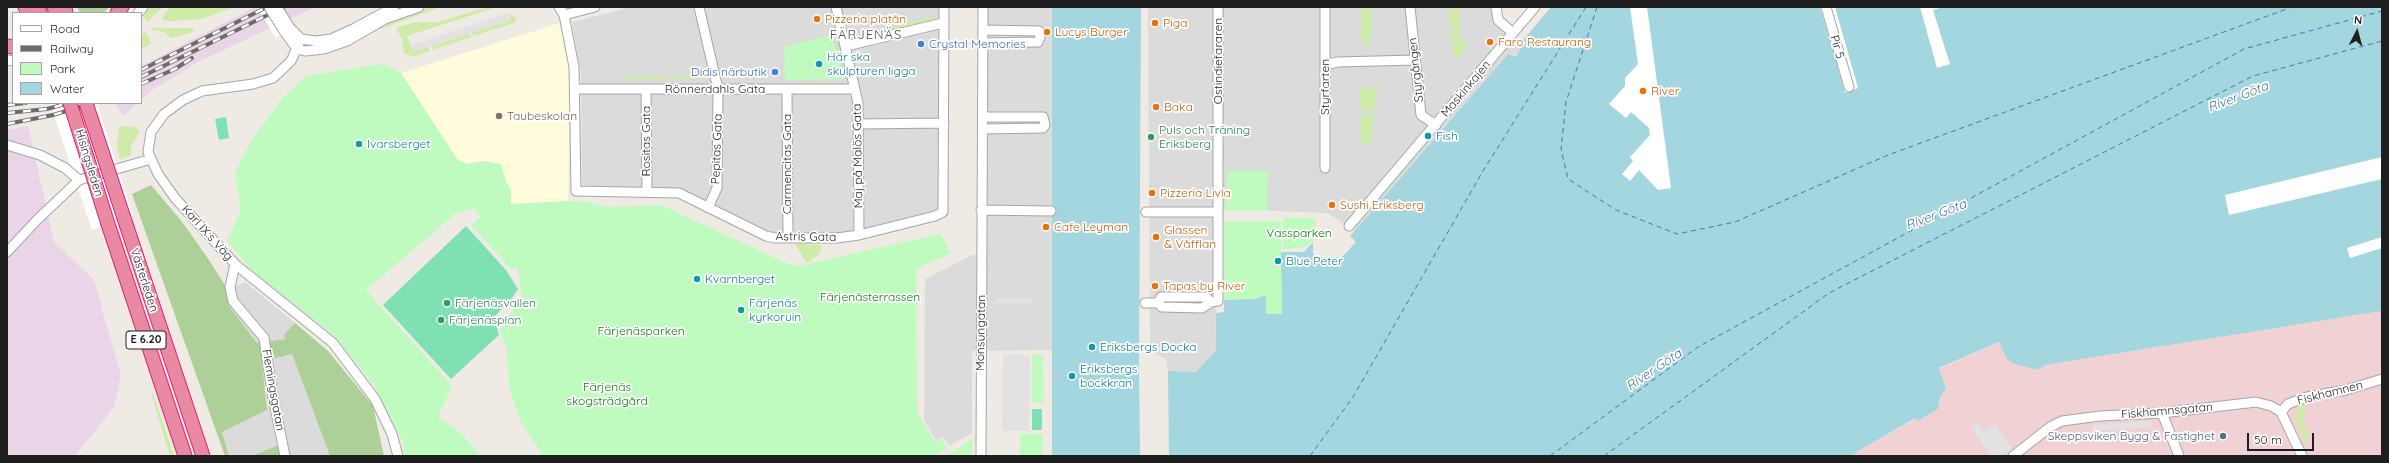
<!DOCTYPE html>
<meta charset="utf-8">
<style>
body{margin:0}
#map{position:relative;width:2389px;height:463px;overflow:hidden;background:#efebe4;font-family:Quicksand,sans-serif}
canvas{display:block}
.frame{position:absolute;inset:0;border:8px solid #1e1e1e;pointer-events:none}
.legend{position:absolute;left:12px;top:12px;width:130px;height:92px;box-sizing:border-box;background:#fff;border:1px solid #a5a5a5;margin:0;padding:5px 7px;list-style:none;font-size:12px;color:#1e1e1e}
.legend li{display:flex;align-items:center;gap:8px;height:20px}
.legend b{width:20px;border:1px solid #a5a5a5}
.north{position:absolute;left:2337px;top:12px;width:40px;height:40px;-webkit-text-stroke:3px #fff;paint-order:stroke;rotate:6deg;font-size:11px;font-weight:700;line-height:16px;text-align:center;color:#1e1e1e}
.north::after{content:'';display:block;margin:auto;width:14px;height:18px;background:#1e1e1e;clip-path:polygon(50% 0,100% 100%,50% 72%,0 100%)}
.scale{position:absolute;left:2247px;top:433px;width:67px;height:18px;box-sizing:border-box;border:2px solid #1e1e1e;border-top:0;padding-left:5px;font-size:12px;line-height:14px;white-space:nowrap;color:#1e1e1e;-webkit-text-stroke:3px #fff;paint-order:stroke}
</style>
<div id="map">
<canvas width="2389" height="463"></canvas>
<div class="frame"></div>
<ul class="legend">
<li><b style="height:5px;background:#fff"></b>Road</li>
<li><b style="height:5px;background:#6c6c6c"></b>Railway</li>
<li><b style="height:11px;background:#bffbbf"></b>Park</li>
<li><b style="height:11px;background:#a3d6de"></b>Water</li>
</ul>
<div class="north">N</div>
<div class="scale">50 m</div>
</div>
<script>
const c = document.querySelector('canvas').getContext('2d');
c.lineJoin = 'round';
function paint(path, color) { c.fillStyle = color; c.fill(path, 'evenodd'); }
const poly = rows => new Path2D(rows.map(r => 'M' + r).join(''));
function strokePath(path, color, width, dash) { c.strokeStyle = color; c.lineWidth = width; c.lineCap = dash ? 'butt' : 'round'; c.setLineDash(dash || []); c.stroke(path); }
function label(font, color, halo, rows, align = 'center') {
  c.font = font + ' Quicksand,sans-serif'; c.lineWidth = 3.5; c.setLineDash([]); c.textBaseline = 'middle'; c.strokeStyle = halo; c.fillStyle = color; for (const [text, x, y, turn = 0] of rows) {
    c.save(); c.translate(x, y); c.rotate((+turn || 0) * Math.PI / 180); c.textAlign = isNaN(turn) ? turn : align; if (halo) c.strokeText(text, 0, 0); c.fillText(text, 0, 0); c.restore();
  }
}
paint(poly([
 [632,7,939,7,940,34,938,211,848,234,770,233,679,188,587,186,582,183,581,75,572,22],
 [987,7,1052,7,1052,350,972,351,972,433,949,446,943,437,936,440,924,420,925,279,972,255,987,255],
 [1148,7,1492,7,1495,25,1521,47,1516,57,1508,54,1354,231,1328,213,1215,209,1216,350,1196,372,1168,371,1166,360,1150,350],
 [245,282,295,323,284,335,285,339,257,343,229,306,228,290],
 [292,354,330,456,282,456,279,445,252,456,229,456,222,432,267,410,262,362]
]), '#dcdbdb');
paint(poly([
 [2382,311,2382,456,1850,456,1916,418,1918,421,1938,409,1940,397,1946,387,1939,369,2000,342,2008,359,2014,364,2038,370,2045,365]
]), '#f1d2d4');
paint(poly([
 [255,7,316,7,200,61,152,90,141,100,141,66],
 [114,103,138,103,123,116],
 [28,126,54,242,94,280,121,376,114,407,75,456,7,456,7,130]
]), '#e9d5e7');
paint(poly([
 [560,23,570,74,568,201,510,204,511,189,506,182,501,165,483,161,467,164,457,159,401,73]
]), '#fffcdd');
paint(poly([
 [150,7,163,7,147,22,143,16],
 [171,7,234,7,202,19,172,21,162,20,164,14],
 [429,7,440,7,370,33,388,21],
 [488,7,497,7,407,36,413,51,428,46,430,51,413,57,404,53,402,39,396,28,416,22,437,22],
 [1362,7,1370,8,1372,27,1369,45,1364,46,1361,33],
 [1445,7,1459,7,1460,31,1458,37,1460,40,1466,39,1467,44,1457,60,1451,48,1455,40,1450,39,1450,33,1454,30,1453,25,1450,26,1449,20,1452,11,1444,10],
 [508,13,517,18,514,23,473,36,472,32,510,20],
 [935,16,935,19,853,40,852,37],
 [151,28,192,28,194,32,171,38,164,32,152,30],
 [145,32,152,44,141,49,141,35],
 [470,33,471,37,433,50,432,46],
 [624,76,668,76,668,79,624,79],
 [672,76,708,76,709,79,671,79],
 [840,82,841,85,789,85,786,83],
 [586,83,711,83,708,85,586,85],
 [1377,88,1375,109,1360,111,1360,89],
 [1374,114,1370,147,1366,146,1366,144,1361,143,1360,116],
 [122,126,135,127,140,132,131,146,131,155,120,160,117,147,119,127],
 [795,244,796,244,822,245,820,253,807,263],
 [151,393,153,393,174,456,170,456],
 [2301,405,2306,407,2302,419,2310,439,2305,443,2295,419,2296,412]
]), '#ceeba8');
paint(poly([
 [77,7,110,7,103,13,80,13],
 [151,185,183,223,209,260,228,290,229,306,257,343,285,339,284,335,295,323,328,351,373,406,384,456,330,456,292,354,262,362,267,410,222,432,229,456,225,456,132,194],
 [279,445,282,456,252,456]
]), '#acd097');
paint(poly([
 [832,35,844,79,785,80,784,47],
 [382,64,401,73,457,159,467,164,483,161,501,164,506,182,511,189,511,204,568,201,581,201,607,207,661,205,788,264,799,266,940,234,951,253,916,269,917,412,935,442,942,439,947,448,936,456,543,456,521,422,509,387,507,350,500,330,522,295,518,271,515,267,511,269,471,225,480,217,474,208,455,214,366,290,452,386,438,417,462,434,480,456,405,456,403,442,373,384,335,336,251,270,227,240,241,210,235,173,251,141,282,99,306,76],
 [1227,171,1268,171,1267,211,1225,210],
 [1283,218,1316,218,1314,240,1305,247,1283,249],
 [1224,221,1281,221,1282,314,1266,314,1265,296,1255,299,1224,300],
 [1032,355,1043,355,1044,403,1032,403],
 [1020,434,1043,434,1042,456,1020,456],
 [973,438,972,456,947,456]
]), '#bffbbf');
paint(poly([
 [226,117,229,138,219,140,215,119],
 [466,226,506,270,518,289,510,301,494,317,499,335,451,379,383,305],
 [1032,409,1042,409,1042,430,1032,430]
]), '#7fe1b3');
paint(poly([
 [507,13,509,20,413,52,411,45],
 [1035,33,1030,39,990,40,995,34],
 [996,119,1035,120,1030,126,990,126],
 [998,298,1035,298,1030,305,991,304],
 [1003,354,1030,355,1029,431,1002,431],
 [2151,421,2152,427,2093,431,2092,425],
 [1978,424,1983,432,1996,424,2012,449,2001,456,1990,456,1972,428]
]), '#e2e2e2');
paint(poly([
 [1052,7,1141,7,1139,364,1140,456,1052,456],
 [1551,7,2382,7,2382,311,2045,365,2038,370,2014,364,2007,359,1999,342,1939,368,1946,388,1940,397,1938,409,1918,421,1915,418,1850,456,1169,456,1168,371,1196,372,1216,350,1216,313,1224,312,1224,300,1255,299,1266,295,1266,314,1282,314,1281,252,1304,252,1313,242,1313,253,1316,257,1342,257,1356,242,1350,236,1508,54,1516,57,1521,47,1519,45]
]), '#a3d6de');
paint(poly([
 [257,7,281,7,293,27,276,38],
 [1630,7,1647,7,1671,188,1658,190,1639,170,1630,181,1622,174,1633,161,1630,157,1650,135,1649,128,1631,112,1626,118,1609,104,1625,86,1625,78,1638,64],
 [1820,7,1835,7,1858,88,1845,93],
 [1920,7,1943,7,1933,10,1950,64,1937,68],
 [50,103,97,103,133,216,92,230],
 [2382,157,2382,179,2229,215,2225,195],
 [2382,237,2382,248,2350,258,2347,248]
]), '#fff');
strokePath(poly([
 [1597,7,1566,102,1561,149,1568,179,1616,210,1677,234,1735,222,1888,155,2292,7],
 [1310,456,1353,397,1483,171,1586,7],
 [1550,456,1698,347,2244,49,2382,11],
 [1604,456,1829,293,2253,76,2382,41]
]), '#4279a1', 1, [5, 4]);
const minor = poly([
 [559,7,564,15,574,67,576,191,679,193,766,236,775,238,837,238,859,235,935,216,943,212,944,7],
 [699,7,718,89,717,188,708,208],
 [836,7,858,103,859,235],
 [1325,7,1325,168],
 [1410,7,1421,115,1436,125],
 [1496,7,1498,20,1513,33],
 [1826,7,1849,87],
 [138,13,143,7],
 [564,15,595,7],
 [290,28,301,39,316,41,331,39,355,28,394,7],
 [284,31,297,49,305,51,324,49,347,41,385,19,419,7],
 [301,39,291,61,273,78,253,84,202,91,183,100,164,114,151,132,148,152,158,174,175,198,235,264,333,343,375,399,392,434,398,456],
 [983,43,1038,42,1040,37,1039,31,983,30],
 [846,46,943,23],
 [7,60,13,61],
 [1325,65,1338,62,1415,60],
 [575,89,855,89],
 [787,89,788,238],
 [646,90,647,192],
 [858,124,944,123],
 [983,129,1043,128,1045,125,1043,117,983,117],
 [7,145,40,155,65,168,79,180],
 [981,210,1051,211],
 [1146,212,1217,212],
 [1349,226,1535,7],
 [7,252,37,220,79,180,151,159],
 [235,264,230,287,233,301,264,338,273,397,285,456],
 [1211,302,1206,297,1161,297,1158,303,1162,307,1202,308,1211,302,1218,301,1218,7],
 [1145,303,1158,303],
 [2281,412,2288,404,2307,397,2346,390,2382,379],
 [2162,413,2179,456],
 [981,456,983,7],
 [2013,456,2050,427,2062,421,2100,416,2162,413,2256,402,2271,406,2281,412,2302,456]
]);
const highway = poly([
 [25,7,28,13],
 [38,7,40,13],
 [54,7,56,13],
 [65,7,66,13],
 [117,13,122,7],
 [7,46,13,47],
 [124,218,203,456],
 [108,224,185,456]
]);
strokePath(minor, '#a5a5a5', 11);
strokePath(highway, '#df1f70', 15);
strokePath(minor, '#fff', 9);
strokePath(highway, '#e989a3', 13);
const rail = poly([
 [141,70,267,7],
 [141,77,284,7],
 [141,84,175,69,192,58],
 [7,105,26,103],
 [7,113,47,109,69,103],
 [7,124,53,115,93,103]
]);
strokePath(rail, '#6c6c6c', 4);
strokePath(rail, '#fff', 2.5, [8]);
const minorBridge = poly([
 [269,7,284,31],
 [277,7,290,28]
]);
const highwayBridge = poly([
 [70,103,108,224],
 [86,103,124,218]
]);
strokePath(minorBridge, '#a5a5a5', 11, []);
strokePath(highwayBridge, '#df1f70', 15, []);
strokePath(minorBridge, '#fff', 9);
strokePath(highwayBridge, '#e989a3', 13);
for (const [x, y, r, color] of [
 [817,19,4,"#e8710a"],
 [1155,23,4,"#e8710a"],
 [1047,32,4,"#e8710a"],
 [1490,42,4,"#e8710a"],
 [921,44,4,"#3f7fe0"],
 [819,64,4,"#0f9aa8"],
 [775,72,4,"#3f7fe0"],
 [1643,91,4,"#e8710a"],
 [1156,107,4,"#e8710a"],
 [499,116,4,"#8d6e63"],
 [1428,136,4,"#0f9aa8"],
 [1151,137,4,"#2e9e5b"],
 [359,144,4,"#0f9aa8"],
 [1152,193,4,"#e8710a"],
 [1332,205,4,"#e8710a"],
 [1046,227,4,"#e8710a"],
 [1156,237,4,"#e8710a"],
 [1278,261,4,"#0f9aa8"],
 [697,279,4,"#0f9aa8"],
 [1155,286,4,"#e8710a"],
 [447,303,4,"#2e9e5b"],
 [741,310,4,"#0f9aa8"],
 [441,320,4,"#2e9e5b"],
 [1092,347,4,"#0f9aa8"],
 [1072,376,4,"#0f9aa8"],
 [2223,436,4,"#5c6f8a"]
]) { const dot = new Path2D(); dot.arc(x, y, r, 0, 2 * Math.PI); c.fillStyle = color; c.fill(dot); strokePath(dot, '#fff', 1.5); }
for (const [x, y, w] of [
 [146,340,40]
]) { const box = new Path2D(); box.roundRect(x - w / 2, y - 9, w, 18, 3); c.fillStyle = '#fff'; c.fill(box); strokePath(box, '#1e1e1e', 1); }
label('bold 11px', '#1e1e1e', null, [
 ["E 6.20",146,340]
]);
label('12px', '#c56008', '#fff', [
 ["Pizzeria platån",825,19],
 ["Piga",1163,23],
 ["Lucys Burger",1055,32],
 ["Faro Restaurang",1498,42],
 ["River",1651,91],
 ["Baka",1164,107],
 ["Pizzeria Livia",1160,193],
 ["Sushi Eriksberg",1340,205],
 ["Cafe Leyman",1054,227],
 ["Glassen",1164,230],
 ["& Våfflan",1164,244],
 ["Tapas by River",1163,286]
], 'left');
label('12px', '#366cbe', '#fff', [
 ["Crystal Memories",929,44],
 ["Didis närbutik",767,72,"right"]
], 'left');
label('12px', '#1e1e1e', '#fff', [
 ["Pir 5",1837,47,74],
 ["Ostindiefararen",1218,61,-90],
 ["Styrgången",1416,70,-96],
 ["Styrfarten",1325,87,-90],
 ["Rönnerdahls Gata",715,89],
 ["Maskinkajen",1466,89,-50],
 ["Rositas Gata",646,141,-90],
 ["Pepitas Gata",717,149,-88],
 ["Maj på Malös Gata",858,156,-91],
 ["Hisingsleden",89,163,73],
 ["Carmencitas Gata",787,164,-90],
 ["Karl IX:s Väg",207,233,48],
 ["Astris Gata",806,237,1],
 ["Västerleden",144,280,72],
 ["Monsungatan",981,333,-89],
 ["Flemingsgatan",273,390,80],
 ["Fiskhamnen",2330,393,-14],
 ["Fiskhamnsgatan",2167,411,-5]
]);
label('12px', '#0d838f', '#fff', [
 ["Här ska",827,57],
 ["skulpturen ligga",827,71],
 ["Fish",1436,136],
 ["Ivarsberget",367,144],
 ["Blue Peter",1286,261],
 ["Kvarnberget",705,279],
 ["Färjenäs",749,303],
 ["kyrkoruin",749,317],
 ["Eriksbergs Docka",1100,347],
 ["Eriksbergs",1080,369],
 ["bockkran",1080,383]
], 'left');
label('12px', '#785e54', '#fff', [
 ["Taubeskolan",507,116]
], 'left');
label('12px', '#27864d', '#fff', [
 ["Puls och Träning",1159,130],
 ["Eriksberg",1159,144],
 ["Färjenäsvallen",455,303],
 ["Färjenäsplan",449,320]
], 'left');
label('12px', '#088009', '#fff', [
 ["Vassparken",1299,233],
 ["Färjenästerrassen",870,297],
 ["Färjenäsparken",641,331],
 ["Färjenäs",607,387],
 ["skogsträdgård",607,401]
]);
label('12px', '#4e5e75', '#fff', [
 ["Skeppsviken Bygg & Fastighet",2215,436]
], 'right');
c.letterSpacing = '1px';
label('13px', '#515151', '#fff', [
 ["FÄRJENÄS",866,35]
]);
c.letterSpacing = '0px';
label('italic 13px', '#4279a1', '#fff', [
 ["River Göta",2238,97,-21],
 ["River Göta",1936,215,-21],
 ["River Göta",1654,370,-34]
]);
</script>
